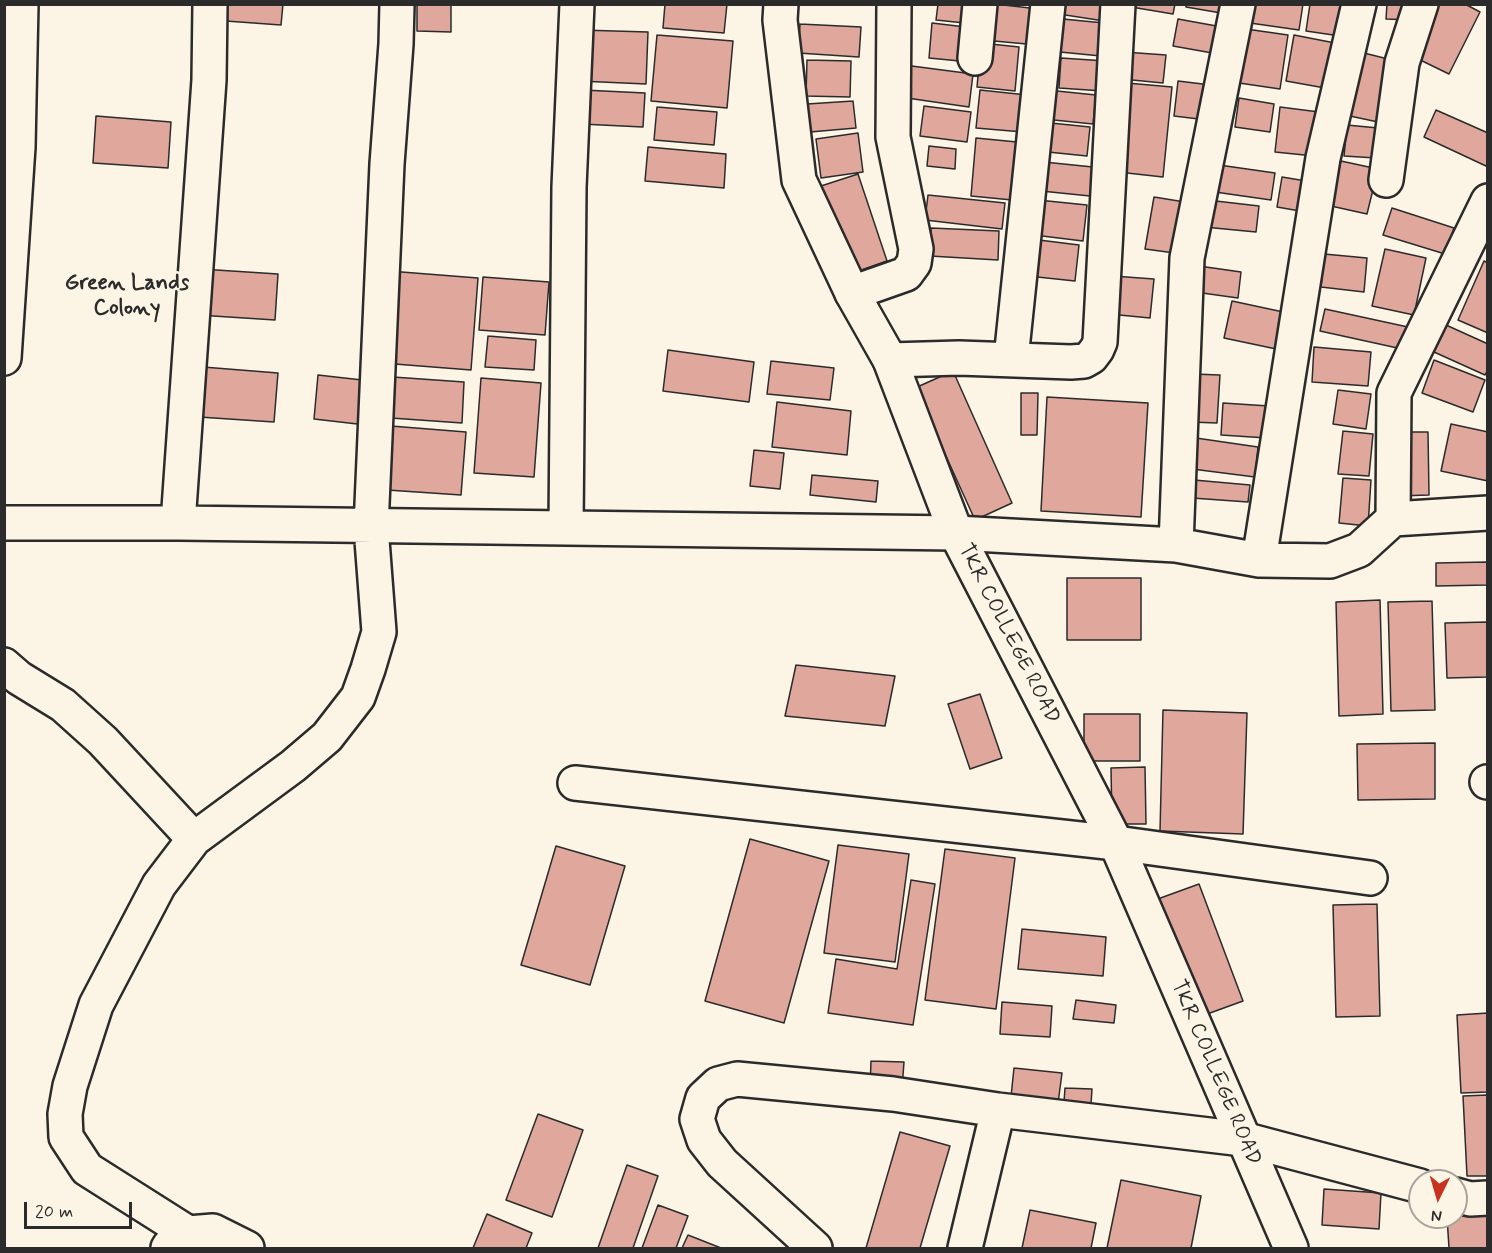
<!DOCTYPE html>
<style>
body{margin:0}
#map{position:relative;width:1492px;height:1253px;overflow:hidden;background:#fcf5e5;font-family:Mynerve,sans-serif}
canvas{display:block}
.frame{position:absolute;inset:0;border:6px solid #2b2b2b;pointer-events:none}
.north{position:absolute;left:1408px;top:1169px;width:60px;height:60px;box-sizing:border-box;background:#fcf5e5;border:2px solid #a8a49b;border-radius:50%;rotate:185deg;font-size:16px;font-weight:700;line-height:24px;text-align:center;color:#2b2b2b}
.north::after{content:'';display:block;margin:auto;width:21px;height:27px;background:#c8321e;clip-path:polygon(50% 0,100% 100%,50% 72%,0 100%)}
.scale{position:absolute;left:24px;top:1202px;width:108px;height:27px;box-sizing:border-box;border:3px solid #2b2b2b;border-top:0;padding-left:8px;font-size:18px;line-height:21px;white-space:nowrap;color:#2b2b2b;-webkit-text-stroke:4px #fcf5e5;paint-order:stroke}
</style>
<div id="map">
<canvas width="1492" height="1253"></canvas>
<div class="frame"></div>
<div class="north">N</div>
<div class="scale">20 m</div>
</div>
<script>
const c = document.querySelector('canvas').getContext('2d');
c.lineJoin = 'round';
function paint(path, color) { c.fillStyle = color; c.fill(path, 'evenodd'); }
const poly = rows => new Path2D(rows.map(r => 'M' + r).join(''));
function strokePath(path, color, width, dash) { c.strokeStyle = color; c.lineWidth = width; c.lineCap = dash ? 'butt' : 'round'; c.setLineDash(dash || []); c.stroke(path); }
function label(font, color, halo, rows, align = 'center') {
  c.font = font + ' Mynerve,sans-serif'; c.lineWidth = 5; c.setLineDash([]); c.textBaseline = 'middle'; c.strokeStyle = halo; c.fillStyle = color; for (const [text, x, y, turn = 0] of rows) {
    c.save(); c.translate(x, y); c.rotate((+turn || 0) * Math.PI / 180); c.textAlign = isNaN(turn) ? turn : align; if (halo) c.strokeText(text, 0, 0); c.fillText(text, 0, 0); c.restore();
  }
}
const building = poly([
 [213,4,283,4,281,25,212,20,213,4],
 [417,4,451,4,451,32,417,31,417,4],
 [665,4,727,4,724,33,663,28,665,4],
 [938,4,976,4,974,24,936,20,938,4],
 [995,4,1030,8,1027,44,983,40,995,4],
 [1061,4,1106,4,1104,21,1059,14,1061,4],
 [1131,4,1175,4,1173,14,1131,7,1131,4],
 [1186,4,1229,4,1227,14,1186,7,1186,4],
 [1253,4,1303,4,1299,30,1250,23,1253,4],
 [1310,4,1345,4,1340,36,1306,31,1310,4],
 [1387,4,1411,4,1410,20,1386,19,1387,4],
 [1438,4,1465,4,1480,12,1449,74,1412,56,1438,4],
 [1063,19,1104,23,1101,56,1060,52,1063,19],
 [1178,19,1222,27,1218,54,1173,46,1178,19],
 [932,23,974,28,970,62,929,58,932,23],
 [800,24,861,27,859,57,798,53,800,24],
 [1246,29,1288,35,1280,89,1239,83,1246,29],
 [581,30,648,32,646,84,579,81,581,30],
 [657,35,733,41,727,108,651,101,657,35],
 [1294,35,1335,43,1325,88,1286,81,1294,35],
 [981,43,1019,47,1015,91,977,87,981,43],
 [1124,52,1166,55,1163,83,1122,79,1124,52],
 [1364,53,1392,60,1378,122,1350,116,1364,53],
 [1061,58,1106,61,1103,91,1059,88,1061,58],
 [807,60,851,61,850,97,806,96,807,60],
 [904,65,973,74,969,107,900,97,904,65],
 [1178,81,1211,85,1207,120,1174,116,1178,81],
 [1127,83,1172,87,1163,177,1118,172,1127,83],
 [583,90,645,93,643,127,581,124,583,90],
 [980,90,1027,95,1023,132,976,128,980,90],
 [1047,90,1096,95,1093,124,1044,119,1047,90],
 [1239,98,1274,104,1270,132,1235,127,1239,98],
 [853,101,856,128,810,132,807,104,853,101],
 [924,106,971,112,967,142,920,136,924,106],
 [657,107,717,112,714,145,654,140,657,107],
 [1280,107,1319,112,1314,156,1275,152,1280,107],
 [1436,110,1488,133,1488,162,1486,166,1424,137,1436,110],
 [96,116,171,122,168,168,93,163,96,116],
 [1041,122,1090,127,1087,156,1038,151,1041,122],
 [1347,125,1378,128,1376,158,1344,156,1347,125],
 [858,133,863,172,821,178,816,139,858,133],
 [976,138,1017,142,1012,200,971,196,976,138],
 [929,146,956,149,955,169,927,166,929,146],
 [648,147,726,154,724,188,645,181,648,147],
 [1341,161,1378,169,1367,214,1331,206,1341,161],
 [1044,162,1093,167,1090,196,1041,191,1044,162],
 [1219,165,1275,173,1271,200,1215,192,1219,165],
 [858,174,887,261,850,274,821,186,858,174],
 [1282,177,1306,181,1300,211,1277,207,1282,177],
 [928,195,1005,203,1002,229,925,220,928,195],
 [1154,197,1191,203,1182,254,1145,249,1154,197],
 [1038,200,1087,205,1083,241,1034,235,1038,200],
 [1207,200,1259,206,1256,232,1204,227,1207,200],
 [1392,208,1454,228,1445,254,1383,235,1392,208],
 [931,228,999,231,998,260,930,256,931,228],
 [1031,239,1079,245,1075,281,1028,276,1031,239],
 [1385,249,1426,258,1414,315,1372,306,1385,249],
 [1324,254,1367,258,1364,292,1321,287,1324,254],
 [1484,261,1488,263,1488,333,1458,320,1484,261],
 [1199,266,1241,272,1238,298,1195,292,1199,266],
 [201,269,278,274,275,320,198,315,201,269],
 [389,271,478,278,471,370,382,363,389,271],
 [1113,276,1154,279,1150,318,1109,314,1113,276],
 [483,277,549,282,545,335,479,330,483,277],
 [1232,301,1288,313,1281,350,1224,338,1232,301],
 [1325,309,1408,327,1402,349,1320,331,1325,309],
 [1446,325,1488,344,1488,369,1485,375,1434,352,1446,325],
 [488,336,536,340,534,370,485,367,488,336],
 [1314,347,1371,352,1368,386,1312,382,1314,347],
 [668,350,754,362,749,402,663,391,668,350],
 [1434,360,1485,380,1473,412,1422,393,1434,360],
 [771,361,834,368,830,400,767,394,771,361],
 [203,367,278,373,274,422,199,417,203,367],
 [953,371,1012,503,975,520,915,388,953,371],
 [1193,374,1220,375,1217,423,1190,422,1193,374],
 [318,375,371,381,366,425,314,419,318,375],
 [393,377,464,382,462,423,391,418,393,377],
 [481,378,541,383,534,477,474,473,481,378],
 [1338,390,1371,394,1366,429,1333,424,1338,390],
 [1021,393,1038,393,1037,435,1021,435,1021,393],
 [1047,397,1148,403,1141,517,1041,511,1047,397],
 [777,402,851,411,847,455,772,447,777,402],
 [1223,403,1269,406,1267,438,1221,435,1223,403],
 [1451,424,1488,432,1488,481,1441,471,1451,424],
 [391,426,466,432,461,495,387,490,391,426],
 [1343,431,1373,434,1369,476,1338,474,1343,431],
 [1397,432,1428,432,1429,495,1398,496,1397,432],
 [1196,438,1258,447,1255,477,1192,469,1196,438],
 [754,450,784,453,780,489,750,486,754,450],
 [812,475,878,481,876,502,810,495,812,475],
 [1343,478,1371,480,1368,526,1339,523,1343,478],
 [1194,480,1250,485,1248,502,1192,498,1194,480],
 [1488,562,1488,585,1436,586,1436,563,1488,562],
 [1067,578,1141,578,1141,640,1067,640,1067,578],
 [1380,600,1383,714,1339,716,1336,602,1380,600],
 [1432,601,1435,710,1391,711,1388,602,1432,601],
 [1488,622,1488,677,1447,678,1445,623,1488,622],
 [796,665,895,676,885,726,785,716,796,665],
 [980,694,1002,758,970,769,948,704,980,694],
 [1163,710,1247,713,1243,834,1160,831,1163,710],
 [1084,714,1140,714,1140,761,1084,761,1084,714],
 [1435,743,1435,799,1358,800,1357,744,1435,743],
 [1145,767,1146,824,1112,824,1111,768,1145,767],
 [750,839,829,861,784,1023,705,1001,750,839],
 [838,845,909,854,895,962,824,953,838,845],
 [556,846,625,866,590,985,521,965,556,846],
 [945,849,1015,858,996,1009,925,1000,945,849],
 [911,880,935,884,913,1025,828,1013,836,959,897,969,911,880],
 [1199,884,1243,1001,1199,1017,1155,900,1199,884],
 [1377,904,1380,1016,1336,1017,1333,905,1377,904],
 [1022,929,1106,937,1103,976,1018,969,1022,929],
 [1076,1000,1116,1005,1114,1023,1073,1019,1076,1000],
 [1002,1002,1052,1006,1050,1037,1000,1034,1002,1002],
 [1488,1013,1488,1092,1461,1093,1457,1015,1488,1013],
 [871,1061,904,1062,902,1089,870,1088,871,1061],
 [1014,1068,1062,1073,1057,1111,1010,1106,1014,1068],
 [1065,1088,1092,1089,1091,1104,1064,1102,1065,1088],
 [1488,1095,1488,1176,1467,1176,1463,1096,1488,1095],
 [538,1114,583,1130,552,1217,506,1200,538,1114],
 [900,1132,950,1146,920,1248,866,1248,900,1132],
 [627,1165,658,1176,633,1248,598,1248,627,1165],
 [1121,1180,1201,1196,1191,1248,1107,1248,1121,1180],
 [1324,1189,1381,1193,1379,1229,1322,1225,1324,1189],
 [658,1205,688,1216,676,1248,642,1248,658,1205],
 [1030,1210,1096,1223,1091,1248,1022,1248,1030,1210],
 [487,1214,532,1233,526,1248,473,1248,487,1214],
 [1488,1215,1488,1248,1449,1248,1447,1217,1488,1215],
 [688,1235,721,1248,682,1248,688,1235]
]);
paint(building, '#e0a79c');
strokePath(building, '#2b2b2b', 1.5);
const street = poly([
 [975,58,980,4],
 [1386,180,1402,63,1421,4],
 [852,293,906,274,914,263,916,249,893,137,894,4],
 [4,358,18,147,21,4],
 [1011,359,1048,4],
 [890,360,959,358,1071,362,1084,361,1091,357,1097,349,1100,342,1118,4],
 [1393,519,1394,393,1488,201],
 [4,523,178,523,956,533,1176,545,1259,560,1330,561,1359,550,1393,519,1488,513],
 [178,523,209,80,210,4],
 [566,528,569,187,577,4],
 [1176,545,1187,258,1238,4],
 [1259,560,1323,158,1359,4],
 [4,665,19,678,63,705,103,741,194,839],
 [1487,782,1488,782],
 [575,783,1116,843,1370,878],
 [1456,1195,1470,1199,1488,1198],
 [188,1233,87,1169,66,1137,65,1114,70,1086,96,1005,159,885,194,839,293,766,327,737,358,697,368,669,379,632,371,527,387,164,396,44,397,4],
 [168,1248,170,1245,188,1233,213,1231,247,1248],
 [815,1248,722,1163,704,1140,697,1119,703,1098,718,1084,737,1079,893,1094,998,1110,1243,1139,1420,1186],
 [965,1248,998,1110]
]);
const secondary = poly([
 [781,4,780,20,799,180,852,293,890,360,956,533,1116,843,1291,1248]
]);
strokePath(street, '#2b2b2b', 38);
strokePath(secondary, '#2b2b2b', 38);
strokePath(street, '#fcf5e5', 33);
strokePath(secondary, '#fcf5e5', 33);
label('21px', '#2b2b2b', '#fcf5e5', [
 ["TKR COLLEGE ROAD",1008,634,63],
 ["TKR COLLEGE ROAD",1215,1073,67]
]);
label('bold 22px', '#2b2b2b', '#fcf5e5', [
 ["Green Lands",127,284],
 ["Colony",127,309]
]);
</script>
